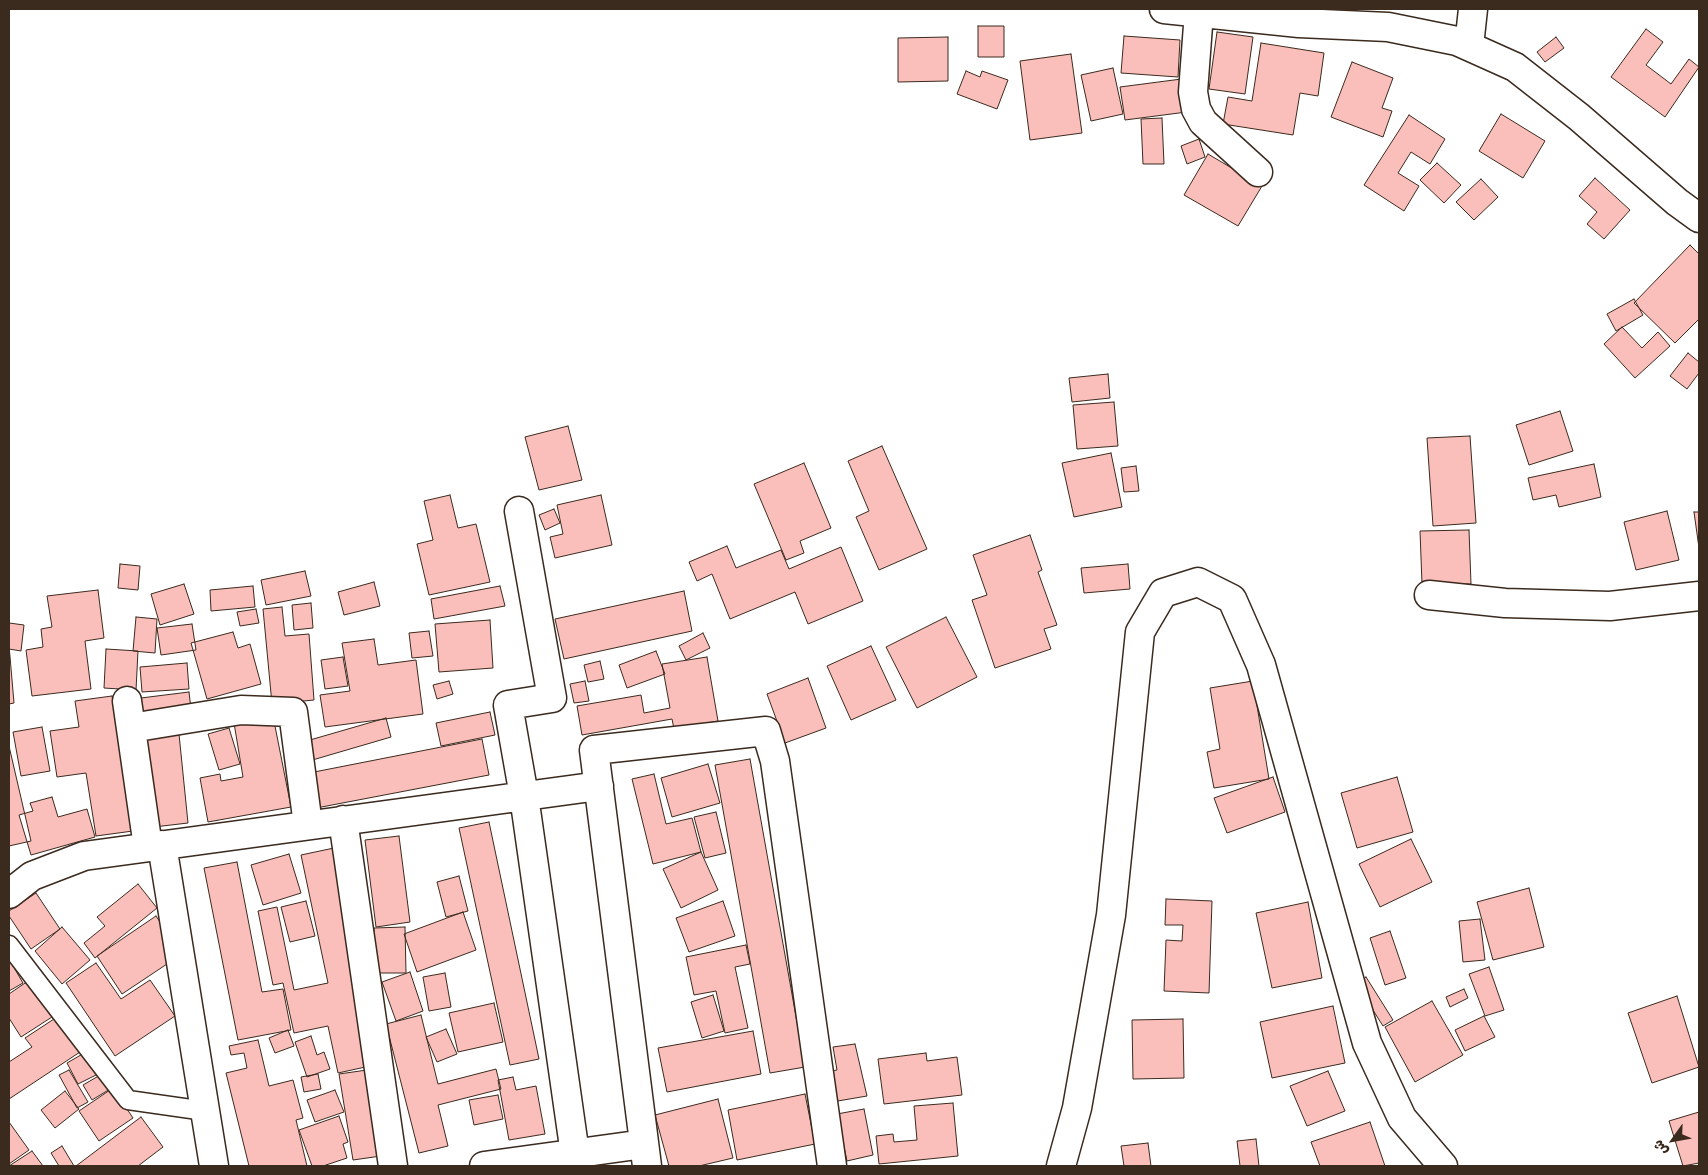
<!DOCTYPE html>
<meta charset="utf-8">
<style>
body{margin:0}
#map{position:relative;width:1708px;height:1175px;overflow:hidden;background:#fff;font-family:Mali,"Playpen Sans Arabic",sans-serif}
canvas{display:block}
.frame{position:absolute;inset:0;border:10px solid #3b2a1e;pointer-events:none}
.north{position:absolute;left:1648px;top:1115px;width:50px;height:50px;-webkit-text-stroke:4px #fff;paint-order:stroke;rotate:238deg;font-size:14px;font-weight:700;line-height:20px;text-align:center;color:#3b2a1e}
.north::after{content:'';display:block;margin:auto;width:18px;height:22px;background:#3b2a1e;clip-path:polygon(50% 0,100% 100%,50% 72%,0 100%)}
</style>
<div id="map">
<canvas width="1708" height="1175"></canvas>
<div class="frame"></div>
<div class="north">ش</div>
</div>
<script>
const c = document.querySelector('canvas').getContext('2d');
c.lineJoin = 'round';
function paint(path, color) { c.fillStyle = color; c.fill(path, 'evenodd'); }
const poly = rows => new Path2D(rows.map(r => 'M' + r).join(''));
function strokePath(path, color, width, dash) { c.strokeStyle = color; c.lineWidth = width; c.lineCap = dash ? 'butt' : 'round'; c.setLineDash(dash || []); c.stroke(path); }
const building = poly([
 [978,26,1004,26,1004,57,978,57,978,26],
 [1646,29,1663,42,1646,65,1671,84,1689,59,1699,67,1665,117,1611,77,1646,29],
 [1217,32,1253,37,1245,94,1209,89,1217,32],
 [1124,36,1180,40,1178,77,1121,73,1124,36],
 [948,37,948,81,898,82,898,38,948,37],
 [1556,37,1564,48,1545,62,1537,52,1556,37],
 [1261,43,1324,53,1318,96,1300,93,1293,135,1223,124,1228,97,1252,101,1261,43],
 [1071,54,1082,133,1030,140,1020,61,1071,54],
 [1352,62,1393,78,1382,108,1392,111,1383,137,1331,117,1352,62],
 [1113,68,1123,114,1091,121,1081,75,1113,68],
 [966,71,980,77,982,71,1008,80,997,109,957,94,966,71],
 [1197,77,1202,110,1125,120,1120,87,1197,77],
 [1501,114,1545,141,1523,178,1479,151,1501,114],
 [1409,115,1445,139,1430,164,1411,152,1398,173,1419,186,1404,211,1364,185,1409,115],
 [1162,118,1164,164,1143,164,1141,119,1162,118],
 [1199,139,1205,157,1187,164,1181,146,1199,139],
 [1208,154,1262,186,1238,226,1184,195,1208,154],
 [1437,163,1461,185,1444,203,1420,180,1437,163],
 [1595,178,1630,210,1604,239,1587,224,1597,212,1579,196,1595,178],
 [1481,179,1498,197,1474,220,1456,202,1481,179],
 [1690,245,1699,254,1699,319,1675,343,1634,303,1690,245],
 [1634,299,1643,315,1616,331,1607,314,1634,299],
 [1622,327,1642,348,1658,332,1670,346,1635,378,1604,344,1622,327],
 [1688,353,1699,362,1699,373,1687,389,1670,376,1688,353],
 [1108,374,1110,398,1072,402,1069,378,1108,374],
 [1114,402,1118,446,1077,449,1073,405,1114,402],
 [1560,411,1573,451,1529,465,1516,425,1560,411],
 [568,426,582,480,539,490,525,437,568,426],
 [1470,436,1476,523,1433,526,1427,438,1470,436],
 [882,446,927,549,879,570,856,517,869,511,848,461,882,446],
 [1111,453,1122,507,1074,517,1062,463,1111,453],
 [804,463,831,528,800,541,804,553,786,560,754,484,804,463],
 [1594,464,1601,497,1559,507,1556,495,1533,500,1528,478,1594,464],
 [1136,466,1139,491,1124,492,1121,468,1136,466],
 [450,495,458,528,476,524,490,582,429,595,417,544,433,540,424,501,450,495],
 [601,495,612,545,555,558,550,537,563,534,557,505,601,495],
 [554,509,560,523,545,530,539,515,554,509],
 [1667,511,1679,560,1636,570,1624,522,1667,511],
 [1694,512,1699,512,1699,548,1694,512],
 [1469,530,1471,584,1422,584,1420,531,1469,530],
 [1030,535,1042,570,1038,572,1057,625,1044,629,1051,649,995,668,972,600,987,595,973,555,1030,535],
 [727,546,736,568,781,550,789,569,841,547,863,601,808,624,795,592,730,619,712,574,697,581,689,562,727,546],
 [120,564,140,566,138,590,118,588,120,564],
 [1128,564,1130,589,1084,593,1081,568,1128,564],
 [305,571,311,596,266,605,261,580,305,571],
 [374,582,380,606,344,615,338,592,374,582],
 [184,584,194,614,160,625,151,594,184,584],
 [253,586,255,607,211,611,210,590,253,586],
 [500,586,505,606,434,619,431,599,500,586],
 [98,590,104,638,85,641,91,689,32,696,26,650,43,647,41,629,52,627,47,596,98,590],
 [684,591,692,631,564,659,555,619,684,591],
 [311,603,313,628,294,630,292,605,311,603],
 [282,607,285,636,309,634,314,700,272,704,263,609,282,607],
 [256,609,259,623,240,626,237,612,256,609],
 [136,617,157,619,155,653,133,651,136,617],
 [946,617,977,677,917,708,886,647,946,617],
 [490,620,493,668,439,672,435,624,490,620],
 [9,623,24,625,21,651,9,649,9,623],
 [192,624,196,650,161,655,157,628,192,624],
 [429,631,433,656,412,658,409,633,429,631],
 [233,632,238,648,250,644,261,684,207,699,191,643,233,632],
 [703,633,710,648,686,660,679,646,703,633],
 [374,639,378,665,416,660,423,714,325,727,320,695,350,691,342,643,374,639],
 [9,645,14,703,9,704,9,645],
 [871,646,896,700,851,720,827,666,871,646],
 [106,649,138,651,136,690,104,688,106,649],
 [656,651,665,674,627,688,619,665,656,651],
 [343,657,348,686,325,689,321,660,343,657],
 [707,657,718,721,674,729,672,719,582,735,577,706,641,695,644,713,670,708,662,664,707,657],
 [600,661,604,679,588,682,584,665,600,661],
 [187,663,189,689,142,692,140,667,187,663],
 [808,678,826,728,785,743,767,694,808,678],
 [449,681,453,694,437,699,433,685,449,681],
 [585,681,589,701,574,703,570,684,585,681],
 [1253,681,1269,779,1214,788,1207,752,1220,749,1210,688,1253,681],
 [189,692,191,709,143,714,141,698,189,692],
 [112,696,133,831,96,836,86,773,57,777,50,731,79,727,75,701,112,696],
 [490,712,495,735,441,746,436,723,490,712],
 [273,716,291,807,208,822,200,778,220,774,221,781,243,777,234,723,273,716],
 [386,718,391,737,309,761,303,742,386,718],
 [42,727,50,771,21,776,13,732,42,727],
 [229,728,240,764,219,770,208,734,229,728],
 [179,734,188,823,154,827,144,737,179,734],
 [482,739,489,775,311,809,304,774,482,739],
 [9,746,31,841,9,846,9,746],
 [750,759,805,1067,770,1073,715,765,750,759],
 [708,764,720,803,672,817,661,778,708,764],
 [654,774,666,824,692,818,701,852,653,864,632,779,654,774],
 [1273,777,1285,812,1227,833,1214,798,1273,777],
 [1397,777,1413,832,1357,848,1341,793,1397,777],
 [52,797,58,817,87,809,95,837,31,855,19,815,33,811,30,803,52,797],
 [716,812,726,853,705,858,694,817,716,812],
 [489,822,539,1059,510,1065,459,828,489,822],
 [399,836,410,922,376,927,365,840,399,836],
 [1411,839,1432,882,1380,907,1359,864,1411,839],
 [334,848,379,1064,338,1073,328,1026,294,1033,283,983,273,985,258,911,277,907,294,990,328,983,301,855,334,848],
 [701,852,718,890,681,908,663,869,701,852],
 [289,854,301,893,263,905,251,865,289,854],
 [237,862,262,992,283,989,291,1030,238,1040,204,868,237,862],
 [459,876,468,911,446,917,437,882,459,876],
 [138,884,157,908,95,958,84,943,105,926,97,917,138,884],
 [1529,888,1544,947,1493,960,1477,902,1529,888],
 [36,893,60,929,31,949,9,916,9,911,36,893],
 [1166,899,1212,901,1209,993,1164,991,1166,940,1182,941,1183,925,1165,925,1166,899],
 [306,901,315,936,290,942,281,907,306,901],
 [723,901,735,936,689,952,676,918,723,901],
 [1308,902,1322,978,1272,988,1256,913,1308,902],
 [463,912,476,950,417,972,404,934,463,912],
 [156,916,182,954,122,994,97,956,156,916],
 [1480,919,1485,960,1463,962,1459,921,1480,919],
 [62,927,90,960,62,984,35,951,62,927],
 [405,927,406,973,374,973,374,928,405,927],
 [1390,931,1406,978,1385,985,1370,938,1390,931],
 [746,945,750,964,735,967,748,1028,725,1033,716,991,694,995,686,957,746,945],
 [9,959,23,983,9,991,9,959],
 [96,963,121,999,150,980,175,1016,115,1056,66,983,96,963],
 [1489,967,1504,1010,1485,1016,1469,974,1489,967],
 [410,972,423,1011,396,1021,382,982,410,972],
 [445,973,451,1007,429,1011,423,977,445,973],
 [1366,977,1393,1020,1383,1026,1356,983,1366,977],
 [28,981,52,1017,21,1037,9,1018,9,994,28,981],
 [1464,989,1468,998,1450,1007,1446,997,1464,989],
 [713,995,724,1031,702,1038,691,1002,713,995],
 [1677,996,1699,1067,1652,1083,1628,1013,1677,996],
 [1432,1001,1463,1055,1415,1082,1385,1027,1432,1001],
 [494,1003,503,1042,458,1052,449,1013,494,1003],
 [1333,1006,1345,1063,1272,1078,1260,1022,1333,1006],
 [421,1015,438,1084,496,1069,501,1089,438,1105,448,1146,419,1153,386,1024,421,1015],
 [1484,1016,1495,1037,1465,1051,1455,1030,1484,1016],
 [57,1017,80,1052,9,1099,9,1062,32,1047,25,1038,57,1017],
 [1183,1019,1184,1078,1133,1079,1132,1020,1183,1019],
 [446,1029,457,1054,437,1062,426,1037,446,1029],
 [288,1030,294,1046,275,1053,269,1038,288,1030],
 [753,1031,761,1074,667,1092,658,1048,753,1031],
 [311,1036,317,1055,324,1052,330,1069,307,1077,295,1042,311,1036],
 [258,1040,269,1086,293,1080,303,1118,296,1120,307,1166,249,1166,226,1073,247,1068,244,1053,231,1055,229,1046,258,1040],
 [855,1044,867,1096,826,1103,820,1073,837,1070,833,1047,855,1044],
 [86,1052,98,1074,78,1084,67,1063,86,1052],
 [926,1053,927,1061,957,1057,962,1095,884,1104,878,1059,926,1053],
 [374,1069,388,1155,353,1160,339,1074,374,1069],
 [69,1070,88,1102,77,1108,59,1075,69,1070],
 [1328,1071,1345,1111,1307,1126,1290,1086,1328,1071],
 [102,1074,110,1089,92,1100,83,1085,102,1074],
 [318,1074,321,1089,304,1092,301,1077,318,1074],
 [513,1077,516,1090,536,1086,545,1134,509,1140,498,1080,513,1077],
 [113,1088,133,1118,99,1141,79,1111,113,1088],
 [335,1090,344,1112,315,1122,307,1100,335,1090],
 [65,1091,79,1109,55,1128,41,1110,65,1091],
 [805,1094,815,1144,737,1160,728,1110,805,1094],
 [498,1095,503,1119,474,1125,469,1100,498,1095],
 [718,1099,733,1158,699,1166,669,1166,655,1115,718,1099],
 [953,1103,958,1156,879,1164,876,1136,893,1134,894,1142,917,1140,914,1106,953,1103],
 [864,1109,873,1155,847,1161,837,1114,864,1109],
 [1699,1112,1699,1163,1683,1166,1669,1121,1699,1112],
 [339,1116,348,1142,343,1144,347,1158,323,1166,312,1166,299,1130,339,1116],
 [141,1117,163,1147,138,1166,76,1166,141,1117],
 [9,1122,29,1150,9,1164,9,1122],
 [1370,1122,1385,1166,1320,1166,1311,1142,1370,1122],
 [1256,1139,1259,1166,1240,1166,1237,1141,1256,1139],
 [1148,1143,1151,1166,1124,1166,1121,1146,1148,1143],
 [62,1146,74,1166,59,1166,51,1153,62,1146],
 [32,1151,43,1166,9,1166,32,1151]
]);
paint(building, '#fbbfbb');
strokePath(building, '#3b2a1e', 1);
const service = poly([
 [9,945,128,1100,205,1111]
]);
const minor = poly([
 [1164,9,1299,23,1388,27,1457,41,1515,67,1579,117,1677,202,1699,218],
 [1199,12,1193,92,1196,109,1203,122,1258,172],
 [1469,46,1473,9],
 [519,511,552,698,508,705,524,796,575,1154],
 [1429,595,1505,603,1610,606,1699,596],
 [127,701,148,847],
 [131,728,241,710,293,712,308,825],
 [343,820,393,1166],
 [162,845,214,1166],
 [9,894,32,876,84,856,599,786],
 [484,1166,644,1144],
 [647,1166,594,750,766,731,775,761,832,1166]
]);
const secondary = poly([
 [1061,1166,1077,1108,1111,915,1140,632,1163,593,1198,582,1232,599,1261,665,1367,1043,1402,1118,1443,1166]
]);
strokePath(service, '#3b2a1e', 21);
strokePath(minor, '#3b2a1e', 31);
strokePath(secondary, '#3b2a1e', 31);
strokePath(service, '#fff', 18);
strokePath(minor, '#fff', 28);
strokePath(secondary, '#fff', 28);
</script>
